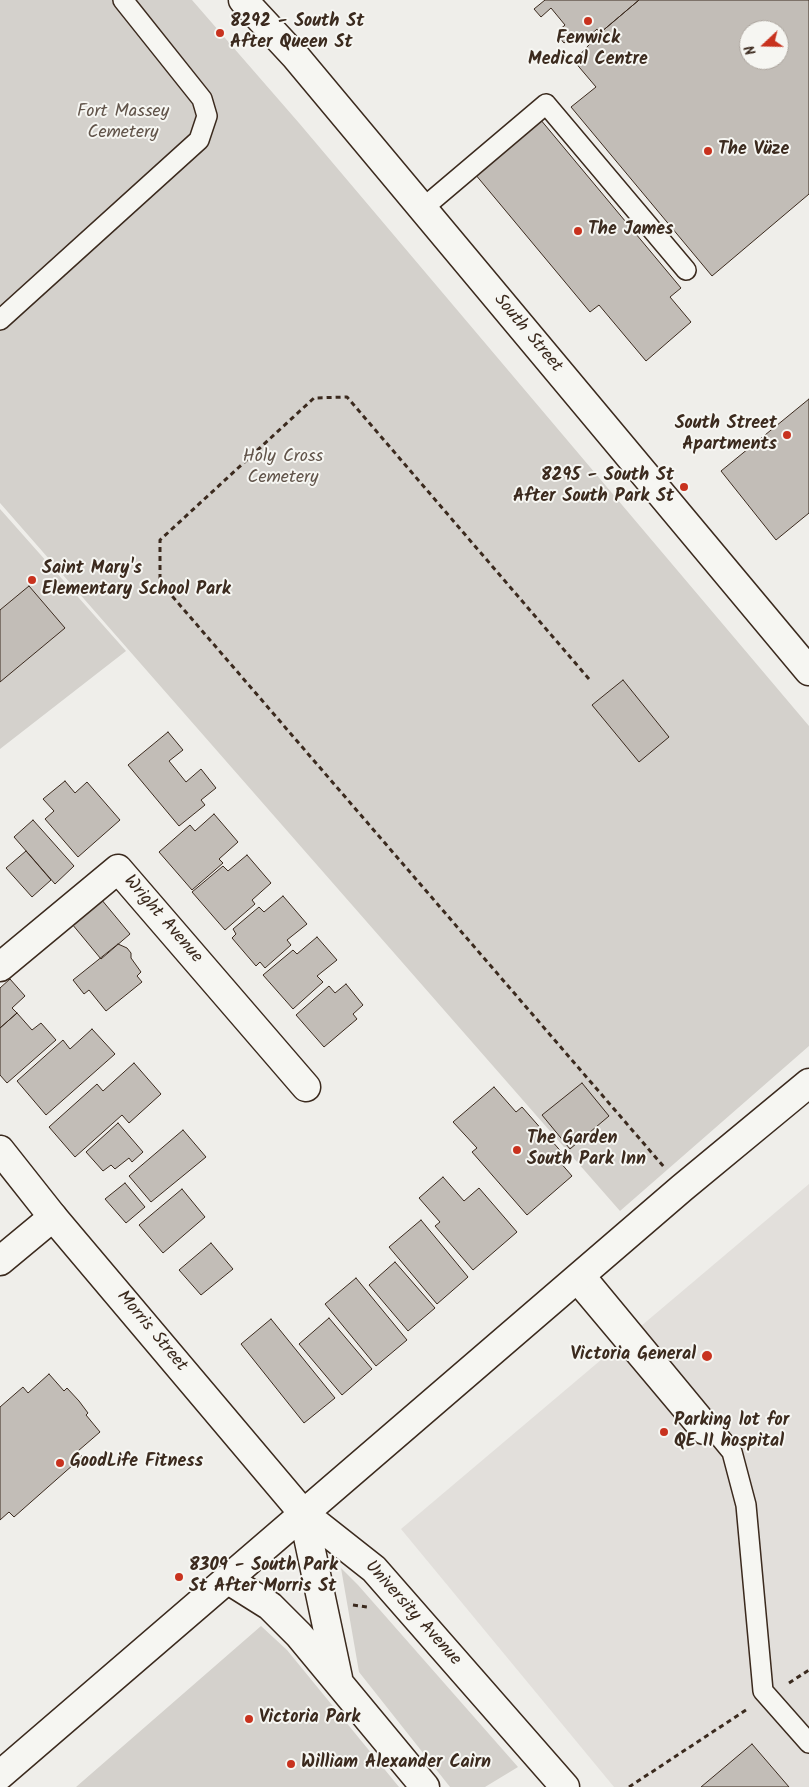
<!DOCTYPE html>
<meta charset="utf-8">
<style>
body{margin:0}
#map{position:relative;width:809px;height:1787px;overflow:hidden;background:#efeeea;font-family:Kalam,sans-serif}
canvas{display:block}
.north{position:absolute;left:739px;top:20px;width:50px;height:50px;box-sizing:border-box;background:#f6f6f2;border:1px solid #aba49d;border-radius:50%;rotate:249deg;font-size:14px;font-weight:700;line-height:20px;text-align:center;color:#3b2a1e}
.north::after{content:'';display:block;margin:auto;width:18px;height:22px;background:#c8321e;clip-path:polygon(50% 0,100% 100%,50% 72%,0 100%)}
</style>
<div id="map">
<canvas width="809" height="1787"></canvas>
<div class="north">N</div>
</div>
<script>
const c = document.querySelector('canvas').getContext('2d');
c.lineJoin = 'round';
function paint(path, color) { c.fillStyle = color; c.fill(path, 'evenodd'); }
const poly = rows => new Path2D(rows.map(r => 'M' + r).join(''));
function strokePath(path, color, width, dash) { c.strokeStyle = color; c.lineWidth = width; c.lineCap = dash ? 'butt' : 'round'; c.setLineDash(dash || []); c.stroke(path); }
function label(font, color, halo, rows, align = 'center') {
  c.font = font + ' Kalam,sans-serif'; c.lineWidth = 4; c.setLineDash([]); c.textBaseline = 'middle'; c.strokeStyle = halo; c.fillStyle = color; for (const [text, x, y, turn = 0] of rows) {
    c.save(); c.translate(x, y); c.rotate((+turn || 0) * Math.PI / 180); c.textAlign = isNaN(turn) ? turn : align; if (halo) c.strokeText(text, 0, 0); c.fillText(text, 0, 0); c.restore();
  }
}
paint(poly([
 [809,1184,809,1787,614,1787,401,1529]
]), '#e2dfdb');
paint(poly([
 [0,0,192,0,299,123,809,726,809,1046,620,1211,0,503],
 [0,509,126,651,0,749],
 [341,1568,358,1585,518,1767,485,1787,450,1787,359,1672],
 [261,1626,287,1650,399,1787,76,1787]
]), '#d4d1cc');
const building = poly([
 [545,0,639,0,600,33,597,29,584,41,577,33,564,43,558,36,560,34,558,31,565,25,551,8,541,17,534,9,545,0],
 [639,0,809,0,809,194,712,276,571,107,596,87,574,61,600,33,639,0],
 [749,30,779,30,779,60,749,60,749,30],
 [540,119,681,288,670,297,691,322,646,361,599,305,590,312,475,174,540,119],
 [809,399,809,513,776,540,721,471,809,399],
 [29,586,65,628,0,682,0,610,29,586],
 [623,680,669,737,639,762,592,705,623,680],
 [168,732,183,750,169,761,186,782,201,769,216,788,201,800,205,805,179,826,128,765,168,732],
 [65,781,75,793,87,782,120,820,78,857,45,819,54,811,43,799,65,781],
 [214,814,238,842,219,859,223,863,192,890,159,852,190,825,195,831,214,814],
 [33,820,74,866,55,884,14,837,33,820],
 [26,851,51,880,32,897,6,868,26,851],
 [247,855,271,883,252,900,255,904,225,930,192,892,223,866,228,871,247,855],
 [283,896,307,924,287,940,291,945,265,968,260,962,256,966,232,938,236,934,233,929,259,907,264,912,283,896],
 [101,899,130,934,101,959,72,924,101,899],
 [317,937,337,960,317,976,323,982,293,1009,263,975,293,950,297,954,317,937],
 [118,944,127,948,131,953,131,958,141,972,137,976,142,982,106,1011,89,990,84,994,73,980,118,944],
 [10,979,25,996,12,1008,17,1013,0,1028,0,988,10,979],
 [346,984,363,1005,353,1014,357,1019,324,1047,296,1015,329,986,335,993,346,984],
 [17,1013,32,1030,41,1023,56,1040,7,1083,0,1075,0,1028,17,1013],
 [92,1029,115,1054,46,1115,17,1081,63,1040,70,1049,92,1029],
 [134,1063,161,1094,129,1123,122,1115,75,1157,49,1127,97,1084,103,1091,134,1063],
 [582,1083,609,1116,570,1149,542,1115,582,1083],
 [494,1087,516,1112,522,1107,565,1156,559,1161,572,1176,527,1215,472,1152,477,1148,453,1122,494,1087],
 [118,1123,143,1152,132,1162,129,1158,115,1169,111,1165,103,1171,86,1152,118,1123],
 [183,1130,206,1157,151,1202,129,1176,183,1130],
 [443,1177,464,1201,479,1188,517,1232,473,1270,435,1226,440,1222,419,1198,443,1177],
 [125,1183,145,1207,126,1223,105,1199,125,1183],
 [182,1189,205,1217,163,1253,139,1225,182,1189],
 [421,1220,468,1277,437,1304,389,1247,421,1220],
 [211,1243,233,1269,201,1295,179,1270,211,1243],
 [395,1262,435,1308,408,1331,369,1285,395,1262],
 [356,1278,407,1340,376,1366,325,1304,356,1278],
 [329,1318,372,1369,342,1395,299,1344,329,1318],
 [271,1319,335,1398,304,1423,241,1344,271,1319],
 [49,1374,64,1391,67,1388,79,1401,88,1413,86,1415,100,1432,78,1451,82,1457,14,1517,9,1512,0,1520,0,1407,23,1387,28,1393,49,1374],
 [752,1744,789,1787,701,1787,752,1744]
]);
paint(building, '#c2bdb7');
strokePath(building, '#3b2a1e', 1);
const service = poly([
 [422,209,546,104,686,270],
 [0,320,199,140,207,116,202,99,123,0],
 [584,1273,732,1452,746,1505,763,1691,809,1743],
 [581,1290,702,1434]
]);
const minor = poly([
 [0,967,118,869,306,1087],
 [0,1261,53,1217]
]);
const tertiary = poly([
 [0,1150,53,1217,303,1513,374,1569,565,1787],
 [303,1513,338,1678],
 [227,1579,270,1606,299,1635,425,1787],
 [0,1775,682,1188,809,1083]
]);
const secondary = poly([
 [243,0,296,57,809,671]
]);
strokePath(service, '#3b2a1e', 22);
strokePath(minor, '#3b2a1e', 31);
strokePath(tertiary, '#3b2a1e', 31);
strokePath(secondary, '#3b2a1e', 31);
strokePath(poly([
 [589,679,347,397,314,398,160,540,160,582,664,1167],
 [353,1605,367,1607],
 [789,1683,809,1670],
 [629,1787,746,1710]
]), '#3b2a1e', 3, [5, 4]);
strokePath(service, '#f6f6f2', 19);
strokePath(minor, '#f6f6f2', 28);
strokePath(tertiary, '#f6f6f2', 28);
strokePath(secondary, '#f6f6f2', 28);
for (const [x, y, r, color] of [
 [588,21,5,"#c8321e"],
 [220,33,5,"#c8321e"],
 [708,151,5,"#c8321e"],
 [578,231,5,"#c8321e"],
 [787,435,5,"#c8321e"],
 [684,487,5,"#c8321e"],
 [32,580,5,"#c8321e"],
 [517,1150,5,"#c8321e"],
 [707,1356,6,"#c8321e"],
 [664,1432,5,"#c8321e"],
 [60,1463,5,"#c8321e"],
 [179,1577,5,"#c8321e"],
 [249,1719,5,"#c8321e"],
 [291,1764,5,"#c8321e"]
]) { const dot = new Path2D(); dot.arc(x, y, r, 0, 2 * Math.PI); c.fillStyle = color; c.fill(dot); strokePath(dot, '#f6f6f2', 2); }
label('bold 18px', '#3b2a1e', '#f6f6f2', [
 ["8292 - South St",230,23],
 ["After Queen St",230,44],
 ["Fenwick",588,40,"center"],
 ["Medical Centre",588,61,"center"],
 ["The Vüze",718,151],
 ["The James",588,231],
 ["South Street",777,425,"right"],
 ["Apartments",777,446,"right"],
 ["8295 - South St",674,477,"right"],
 ["After South Park St",674,498,"right"],
 ["Saint Mary's",42,570],
 ["Elementary School Park",42,591],
 ["The Garden",527,1140],
 ["South Park Inn",527,1161],
 ["Victoria General",696,1356,"right"],
 ["Parking lot for",674,1422],
 ["QE II hospital",674,1443],
 ["GoodLife Fitness",70,1463],
 ["8309 - South Park",189,1567],
 ["St After Morris St",189,1588],
 ["Victoria Park",259,1719],
 ["William Alexander Cairn",301,1764]
], 'left');
label('18px', '#61544a', '#f6f6f2', [
 ["Fort Massey",123,113],
 ["Cemetery",123,134],
 ["Holy Cross",283,458],
 ["Cemetery",283,479]
]);
label('18px', '#3b2a1e', '#f6f6f2', [
 ["South Street",527,334,50],
 ["Wright Avenue",162,920,49],
 ["Morris Street",151,1332,50],
 ["University Avenue",412,1614,48]
]);
</script>
